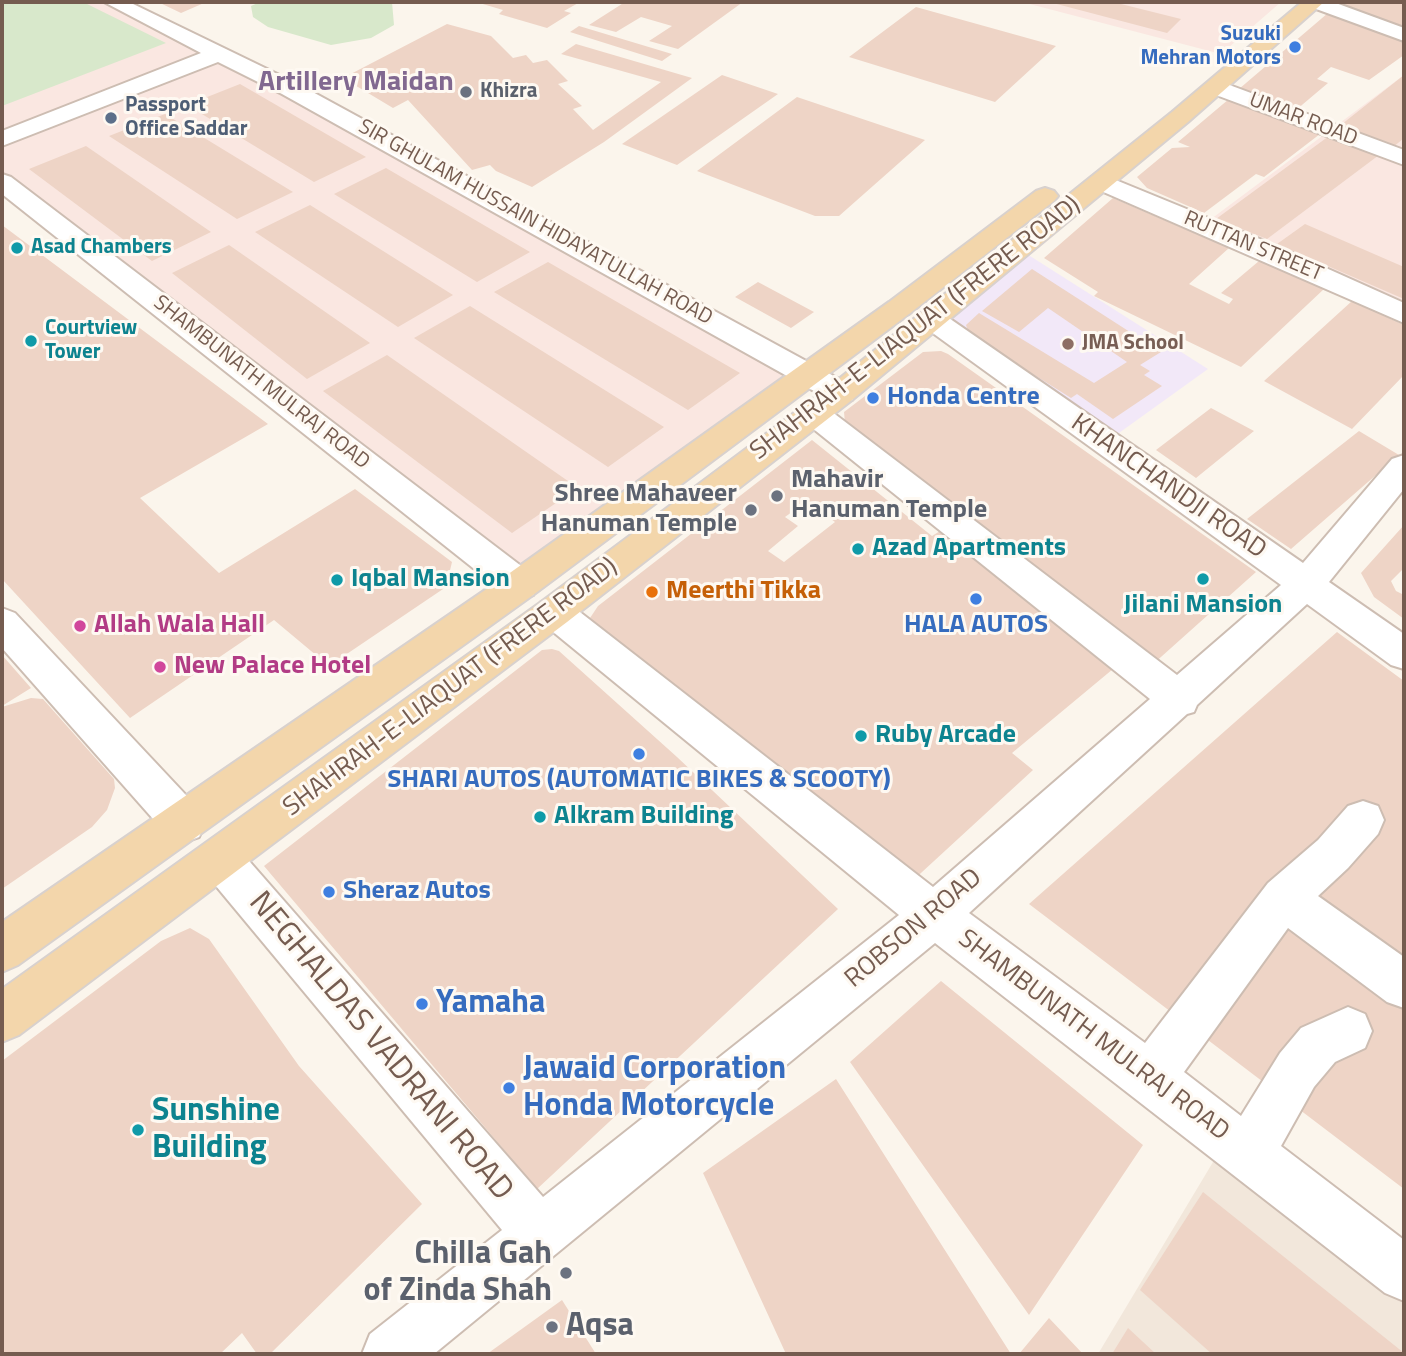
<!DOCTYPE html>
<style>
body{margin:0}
#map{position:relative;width:1406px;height:1356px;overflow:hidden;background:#fbf5ec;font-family:"Titillium Web",sans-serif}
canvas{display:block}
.frame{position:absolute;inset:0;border:4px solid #755c50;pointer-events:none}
</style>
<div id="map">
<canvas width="1406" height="1356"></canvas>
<div class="frame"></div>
</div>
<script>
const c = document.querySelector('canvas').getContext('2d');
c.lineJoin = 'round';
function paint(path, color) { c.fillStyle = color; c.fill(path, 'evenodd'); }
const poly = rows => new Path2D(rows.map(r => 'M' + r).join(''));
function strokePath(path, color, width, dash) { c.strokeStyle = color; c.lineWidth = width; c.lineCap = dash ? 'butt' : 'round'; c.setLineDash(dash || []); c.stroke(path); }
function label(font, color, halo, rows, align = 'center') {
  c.font = font + ' "Titillium Web",sans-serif'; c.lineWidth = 6; c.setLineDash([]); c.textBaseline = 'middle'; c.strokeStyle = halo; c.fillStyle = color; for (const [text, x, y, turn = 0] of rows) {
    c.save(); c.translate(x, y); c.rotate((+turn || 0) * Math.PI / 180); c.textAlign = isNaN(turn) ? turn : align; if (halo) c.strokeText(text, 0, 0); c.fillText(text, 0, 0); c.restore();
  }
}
paint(poly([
 [1228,1137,1404,1275,1404,1354,1098,1354]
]), '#f2e7db');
paint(poly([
 [2,2,115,2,290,89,809,373,521,585,2,182],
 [1022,2,1281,2,1221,54],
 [1404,75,1404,314,1203,225]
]), '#fae7e1');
paint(poly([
 [1019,249,1208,369,1105,443,933,320]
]), '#f2e8f8');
paint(poly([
 [2,2,83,2,166,43,2,106],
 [260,2,392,2,394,25,371,38,331,45,268,27,253,17,251,6]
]), '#d8e8cb');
paint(poly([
 [158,2,200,2,204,3,181,13],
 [476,2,580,2,564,11,571,13,547,28,499,14,503,10],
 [625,2,743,2,678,49,649,41,672,26,641,17,616,32,589,25],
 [1049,2,1113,2,1181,19,1167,33],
 [1341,2,1404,2,1404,29,1337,5],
 [916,7,1056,46,995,102,849,57],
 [1328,13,1404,40,1404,55,1369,80,1331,67,1317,79,1328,83,1296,110,1239,89],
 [447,24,491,36,513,58,526,55,533,63,547,60,568,81,558,84,582,106,573,109,593,130,661,82,561,54,576,44,692,78,604,142,532,187,496,171,490,165,472,170,408,100,393,108,343,78],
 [579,26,672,54,662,61,570,32],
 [722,75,778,94,677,165,622,144],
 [1404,75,1404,138,1392,148,1337,128],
 [240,84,366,157,314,182,187,105],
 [797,97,925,140,839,216,815,216,697,171],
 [1229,99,1320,134,1264,177,1256,174,1204,213,1147,188,1137,177,1172,148,1190,147,1178,142],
 [165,114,293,192,237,219,109,136],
 [1329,136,1379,155,1267,239,1216,219],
 [86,146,211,232,152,261,29,169],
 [386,168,530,252,477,282,334,194],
 [1113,198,1229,248,1189,284,1229,304,1233,299,1221,293,1259,261,1324,289,1241,367,1094,296,1098,292,1044,258],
 [310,205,453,295,398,327,255,232],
 [1305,224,1404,267,1404,299,1277,244],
 [2,225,268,424,140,498,219,573,355,489,452,562,446,587,329,666,274,620,130,718,2,579],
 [229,245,370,343,307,379,172,273],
 [548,262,740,373,688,410,494,292],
 [1032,269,1161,352,1140,365,1150,371,1144,375,1162,386,1113,419,1077,394,1071,398,969,334,966,325,979,313,1094,383,1127,362,1048,308,1019,332,982,311],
 [758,282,814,312,791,328,735,297],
 [1352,301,1404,325,1404,375,1352,429,1264,381],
 [470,306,664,427,608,467,414,338],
 [941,351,948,354,1256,572,1152,665,845,423,844,412,923,352],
 [387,355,578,488,512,533,323,391],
 [1211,408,1254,431,1196,478,1156,450],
 [1359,431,1399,455,1291,549,1247,519],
 [812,440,932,536,940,531,1113,669,1012,753,1033,770,909,884,595,626,590,618,598,606],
 [807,501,835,522,784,562,768,551,798,526,785,517],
 [1404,525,1404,568,1391,581,1396,591,1404,595,1404,619,1374,597,1361,573],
 [1337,632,1404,681,1404,987,1347,944,1404,991,1404,1189,1029,904],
 [552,649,559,651,677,757,838,909,537,1189,264,866,542,650],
 [2,655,31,688,2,706],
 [31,698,43,699,114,779,115,788,107,810,92,827,2,889,2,707],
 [190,928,209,939,299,1066,422,1204,270,1354,257,1354,242,1333,220,1354,2,1354,2,1061,161,941],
 [941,981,1143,1145,1029,1315,850,1062],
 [836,1079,1011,1354,786,1354,703,1173],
 [1203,1192,1404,1353,1404,1354,1212,1354,1140,1290],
 [562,1300,596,1354,487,1354],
 [1049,1318,1083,1354,1019,1354],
 [1128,1328,1156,1354,1112,1354]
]), '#eed4c6');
const minor = poly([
 [104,2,129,2,298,84,852,386,856,393,852,400,841,403,830,400,282,94,218,62,2,146,2,131,201,53,104,2],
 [1305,2,1333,2,1404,28,1404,41,1308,6,1305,2],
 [1216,80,1404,150,1404,165,1208,92,1205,87,1216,80],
 [2,174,11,177,533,575,538,585,533,595,520,599,507,595,2,194,2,174],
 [1101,174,1277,246,1404,303,1404,323,1092,187,1088,182,1092,177,1101,174],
 [933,311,943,314,1303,563,1392,459,1404,455,1404,489,1329,582,1404,634,1404,669,1391,665,1307,604,1197,705,1194,712,1187,714,969,913,1145,1043,1268,883,1318,840,1348,806,1363,801,1378,806,1384,820,1378,834,1348,868,1318,896,1404,957,1404,1008,1387,1002,1288,928,1184,1072,1241,1116,1280,1053,1301,1028,1348,1007,1365,1014,1372,1031,1365,1048,1335,1062,1314,1087,1281,1146,1404,1240,1404,1301,1385,1293,935,943,434,1354,362,1354,370,1334,502,1230,206,874,199,860,206,846,221,840,236,846,543,1197,899,915,541,622,536,612,541,602,554,597,567,602,933,887,1150,699,801,419,796,412,801,405,812,401,823,405,1177,675,1281,585,923,326,919,320,923,314,933,311],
 [2,608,15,613,199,809,205,823,199,837,184,842,169,837,2,648,2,608]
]);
const major = poly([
 [1302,2,1324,2,1188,122,852,400,567,622,19,1035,2,1042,2,989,541,602,830,386,1172,112,1302,2],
 [1045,188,1054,191,1058,196,1054,201,909,314,533,595,18,965,2,972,2,922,507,575,889,302,1036,191,1045,188]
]);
strokePath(minor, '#cdbdb2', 4);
strokePath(major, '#d8d1ce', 4);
paint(minor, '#fff');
paint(major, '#f3d6ab');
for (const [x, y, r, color] of [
 [1295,47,7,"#3f7fe0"],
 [466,92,7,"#6b7280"],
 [111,118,7,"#5c6f8a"],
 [17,248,7,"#0f9aa8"],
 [31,341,7,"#0f9aa8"],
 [1068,344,7,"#8d6e63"],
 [873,398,7,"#3f7fe0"],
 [777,496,7,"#6b7280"],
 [751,510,7,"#6b7280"],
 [858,549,7,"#0f9aa8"],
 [1203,579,7,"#0f9aa8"],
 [337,580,7,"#0f9aa8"],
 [652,592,7,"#e8710a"],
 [976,599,7,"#3f7fe0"],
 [80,626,7,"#d1479c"],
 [160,667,7,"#d1479c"],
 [861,736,7,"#0f9aa8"],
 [639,754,7,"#3f7fe0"],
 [540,817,7,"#0f9aa8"],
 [329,892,7,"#3f7fe0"],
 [422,1004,7,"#3f7fe0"],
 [509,1088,7,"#3f7fe0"],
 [138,1130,7,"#0f9aa8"],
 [566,1273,7,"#6b7280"],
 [552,1327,7,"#6b7280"]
]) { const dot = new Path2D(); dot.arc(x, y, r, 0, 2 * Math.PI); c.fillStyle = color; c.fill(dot); strokePath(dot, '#fef9f2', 2.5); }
label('bold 21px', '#366cbe', '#fef9f2', [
 ["Suzuki",1281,35],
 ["Mehran Motors",1281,59]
], 'right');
label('bold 21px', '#5b616d', '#fef9f2', [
 ["Khizra",480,92]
], 'left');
label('bold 21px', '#4e5e75', '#fef9f2', [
 ["Passport",125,106],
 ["Office Saddar",125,130]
], 'left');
label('21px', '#755c50', '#fef9f2', [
 ["UMAR ROAD",1303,120,21],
 ["SIR GHULAM HUSSAIN HIDAYATULLAH ROAD",535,223,29],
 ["RUTTAN STREET",1253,247,23],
 ["SHAMBUNATH MULRAJ ROAD",261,383,38]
]);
label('bold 21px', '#0d838f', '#fef9f2', [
 ["Asad Chambers",31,248],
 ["Courtview",45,329],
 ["Tower",45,353]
], 'left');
label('bold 21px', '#785e54', '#fef9f2', [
 ["JMA School",1082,344]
], 'left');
label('26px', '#755c50', '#fef9f2', [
 ["SHAHRAH-E-LIAQUAT (FRERE ROAD)",916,329,-38],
 ["KHANCHANDJI ROAD",1168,487,35],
 ["SHAHRAH-E-LIAQUAT (FRERE ROAD)",451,688,-37],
 ["ROBSON ROAD",914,929,-40],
 ["SHAMBUNATH MULRAJ ROAD",1093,1036,37]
]);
label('bold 26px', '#366cbe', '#fef9f2', [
 ["Honda Centre",887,398],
 ["HALA AUTOS",976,626,"center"],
 ["SHARI AUTOS (AUTOMATIC BIKES & SCOOTY)",639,781,"center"],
 ["Sheraz Autos",343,892]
], 'left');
label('bold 26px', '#5b616d', '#fef9f2', [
 ["Mahavir",791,481],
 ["Hanuman Temple",791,511],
 ["Shree Mahaveer",737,495,"right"],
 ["Hanuman Temple",737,525,"right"]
], 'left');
label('bold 26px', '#0d838f', '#fef9f2', [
 ["Azad Apartments",872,549],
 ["Iqbal Mansion",351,580],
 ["Jilani Mansion",1203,606,"center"],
 ["Ruby Arcade",875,736],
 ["Alkram Building",554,817]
], 'left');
label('bold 26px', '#c56008', '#fef9f2', [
 ["Meerthi Tikka",666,592]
], 'left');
label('bold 26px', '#b23c85', '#fef9f2', [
 ["Allah Wala Hall",94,626],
 ["New Palace Hotel",174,667]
], 'left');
label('bold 28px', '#816890', '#fef9f2', [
 ["Artillery Maidan",356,83]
]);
label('bold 32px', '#366cbe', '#fef9f2', [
 ["Yamaha",436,1004],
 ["Jawaid Corporation",523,1070],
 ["Honda Motorcycle",523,1107]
], 'left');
label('32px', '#755c50', '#fef9f2', [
 ["NEGHALDAS VADRANI ROAD",380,1047,50]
]);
label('bold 32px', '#0d838f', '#fef9f2', [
 ["Sunshine",152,1112],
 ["Building",152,1149]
], 'left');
label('bold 32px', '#5b616d', '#fef9f2', [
 ["Chilla Gah",552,1255],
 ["of Zinda Shah",552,1292],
 ["Aqsa",566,1327,"left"]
], 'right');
</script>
